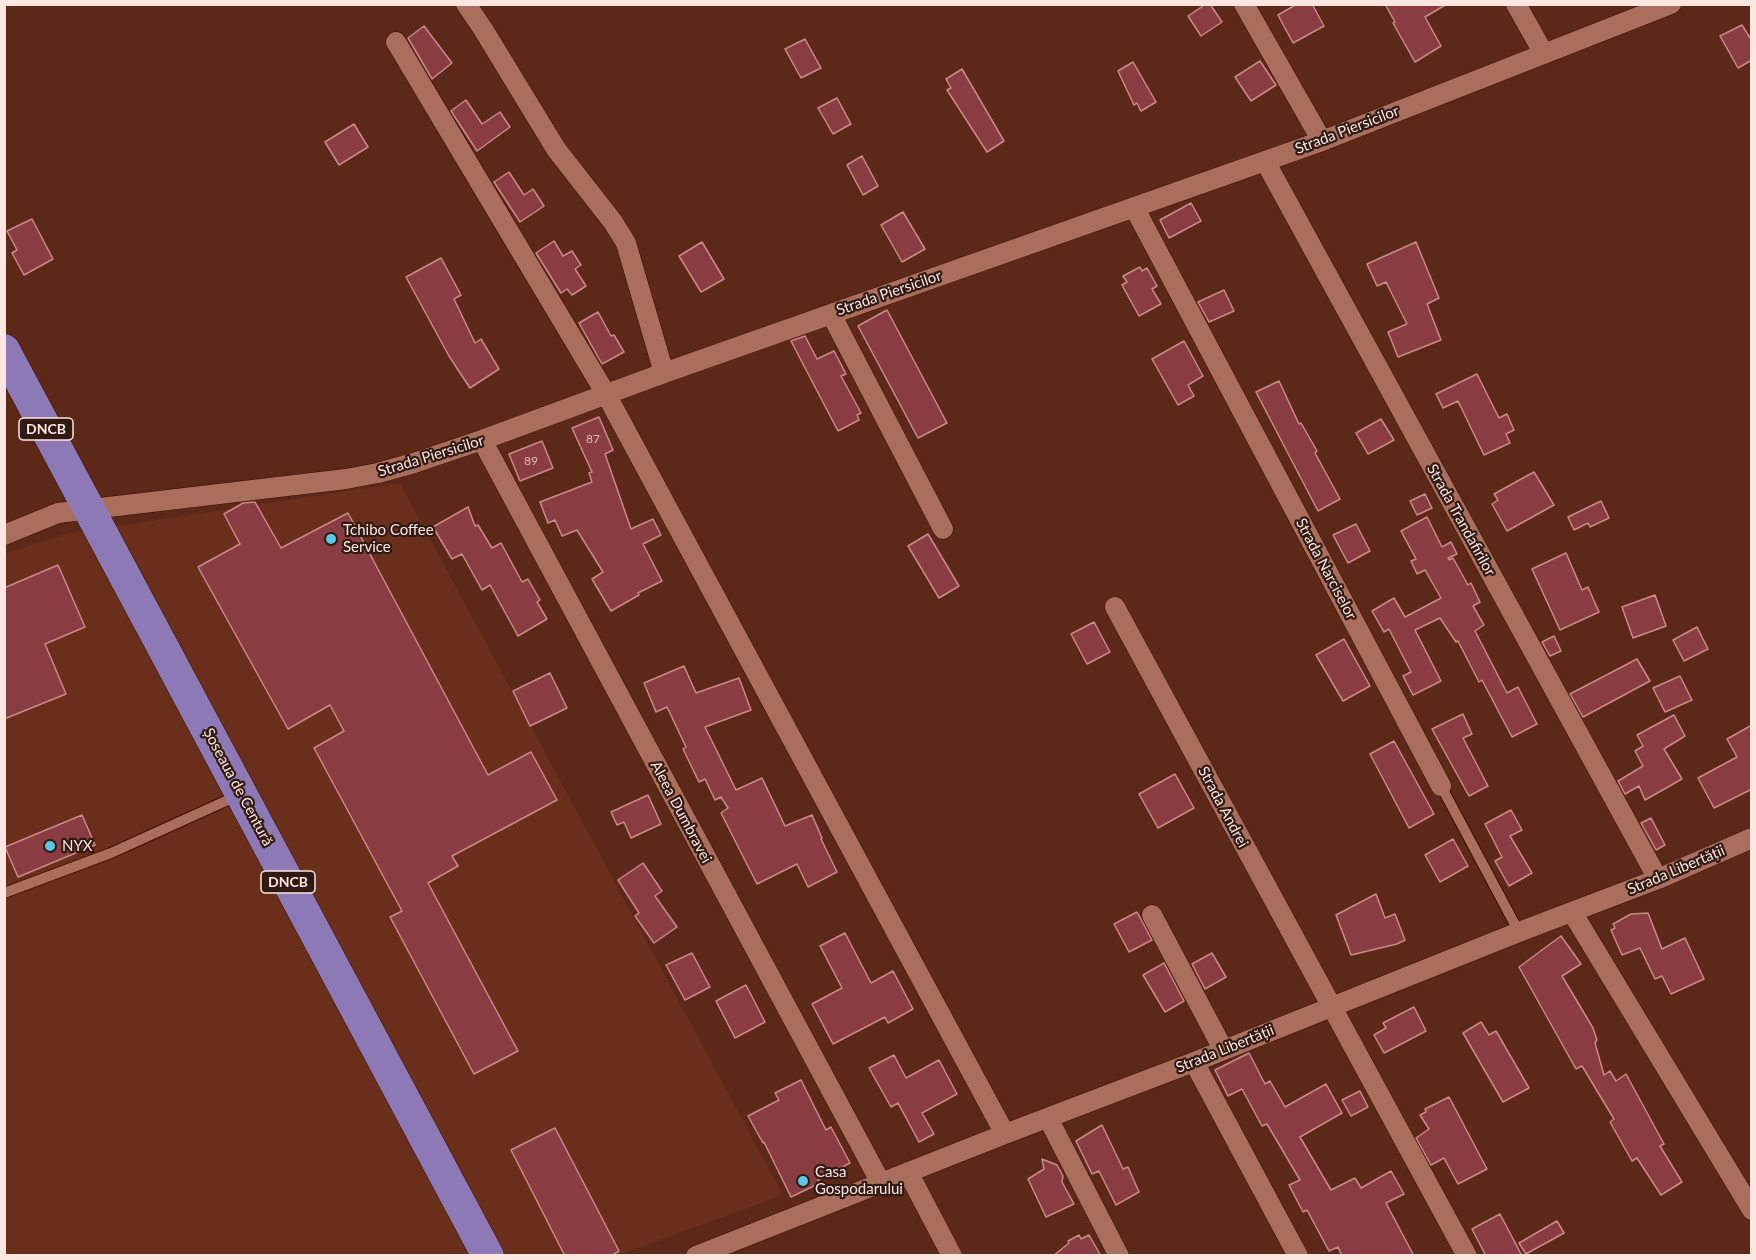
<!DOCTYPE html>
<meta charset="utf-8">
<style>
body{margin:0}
#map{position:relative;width:1756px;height:1260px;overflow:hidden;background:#5c2817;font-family:Lato,sans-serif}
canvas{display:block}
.frame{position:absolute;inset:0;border:6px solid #fbe6e0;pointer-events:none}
</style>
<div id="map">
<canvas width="1756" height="1260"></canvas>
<div class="frame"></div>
</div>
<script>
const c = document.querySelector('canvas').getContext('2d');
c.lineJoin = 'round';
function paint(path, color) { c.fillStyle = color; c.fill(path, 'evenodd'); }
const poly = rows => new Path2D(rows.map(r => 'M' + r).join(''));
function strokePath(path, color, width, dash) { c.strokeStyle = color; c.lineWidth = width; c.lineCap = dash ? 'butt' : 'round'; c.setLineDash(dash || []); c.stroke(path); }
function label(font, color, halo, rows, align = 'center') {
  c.font = font + ' Lato,sans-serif'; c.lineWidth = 4.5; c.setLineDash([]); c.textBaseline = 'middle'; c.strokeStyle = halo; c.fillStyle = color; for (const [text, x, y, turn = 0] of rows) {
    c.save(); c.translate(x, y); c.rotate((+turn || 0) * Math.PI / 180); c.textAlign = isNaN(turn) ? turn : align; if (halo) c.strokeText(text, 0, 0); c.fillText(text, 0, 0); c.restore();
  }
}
paint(poly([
 [400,483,783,1195,619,1255,5,1255,4,554,66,534]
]), '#6a2f1b');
const building = poly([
 [1206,4,1210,4,1222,22,1201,36,1188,16,1206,4],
 [1297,4,1312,4,1324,26,1293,43,1278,15,1297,4],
 [1385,4,1447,4,1425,17,1441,46,1415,62,1393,23,1395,22,1385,4],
 [1742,25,1752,41,1752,60,1738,68,1720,36,1742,25],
 [424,26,452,63,432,79,408,38,424,26],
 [805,39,821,68,801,78,785,49,805,39],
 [1260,61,1276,85,1251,101,1235,77,1260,61],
 [1133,62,1156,102,1141,111,1137,103,1134,105,1118,71,1133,62],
 [962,69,1004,141,987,152,947,90,951,88,946,79,962,69],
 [837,98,851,124,833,134,818,108,837,98],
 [466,100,482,124,500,112,510,127,477,151,451,111,466,100],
 [354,124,368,147,339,165,325,142,354,124],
 [862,156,878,186,863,195,847,165,862,156],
 [509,172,524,195,533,189,544,206,520,222,494,182,509,172],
 [1191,203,1201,221,1169,238,1160,220,1191,203],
 [903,212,925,249,902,262,881,225,903,212],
 [32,219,53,259,24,275,12,253,17,250,7,231,32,219],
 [554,241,563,256,572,251,581,265,575,269,586,286,572,295,567,289,561,293,536,253,554,241],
 [702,242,724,279,701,292,679,256,702,242],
 [1416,242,1439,298,1427,304,1441,340,1398,357,1388,332,1407,324,1386,282,1377,286,1367,264,1416,242],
 [441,258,461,295,454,299,475,343,481,339,499,369,470,388,449,356,406,277,441,258],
 [1140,267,1142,271,1147,268,1157,286,1152,289,1161,304,1139,316,1122,285,1127,282,1123,276,1140,267],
 [1224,290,1234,311,1209,322,1198,302,1224,290],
 [887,310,947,423,918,438,858,326,887,310],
 [598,312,611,336,614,335,624,352,602,364,579,323,598,312],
 [805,336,817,359,834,351,846,374,841,376,861,413,857,415,859,420,838,431,791,341,805,336],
 [1184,341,1203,376,1188,385,1194,396,1178,405,1152,359,1184,341],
 [1477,374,1499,418,1507,414,1514,430,1506,434,1510,443,1484,455,1458,401,1443,408,1436,394,1477,374],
 [1279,381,1299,424,1301,423,1317,451,1315,453,1340,499,1318,511,1256,392,1279,381],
 [599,417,613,450,605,454,631,529,653,519,661,535,643,544,662,581,638,593,639,595,611,611,592,579,603,572,577,530,562,536,555,520,548,523,540,502,592,482,589,473,592,472,572,428,599,417],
 [1381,419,1394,440,1368,454,1356,433,1381,419],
 [542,441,553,468,520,481,509,454,542,441],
 [1534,472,1554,505,1507,531,1492,504,1498,500,1494,494,1534,472],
 [1425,494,1432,508,1417,515,1410,501,1425,494],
 [1601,501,1609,518,1590,527,1588,523,1574,530,1568,517,1601,501],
 [255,502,281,548,348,513,488,775,531,752,557,800,452,856,458,866,428,883,518,1051,474,1074,390,917,402,911,314,748,344,731,330,705,288,729,198,567,240,544,224,514,243,503,255,502],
 [468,507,475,526,478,525,492,548,501,543,522,582,528,579,540,600,537,602,547,619,518,636,490,585,482,590,462,554,452,559,433,527,468,507],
 [1427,517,1442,547,1451,542,1457,554,1448,558,1449,560,1453,558,1468,585,1471,583,1480,602,1473,606,1484,625,1475,631,1507,693,1518,687,1537,724,1512,737,1482,680,1479,682,1458,641,1456,642,1440,618,1415,630,1441,681,1413,695,1403,676,1411,672,1389,629,1384,632,1372,611,1394,598,1405,617,1441,598,1425,570,1417,574,1411,561,1416,559,1401,531,1427,517],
 [1356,524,1370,551,1348,563,1333,535,1356,524],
 [928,534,959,586,939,598,908,546,928,534],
 [1566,553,1582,590,1588,587,1599,612,1560,630,1532,569,1566,553],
 [58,565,85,627,45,644,66,694,4,719,4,588,58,565],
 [1655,595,1666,626,1633,638,1622,607,1655,595],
 [1094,622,1110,652,1087,664,1071,634,1094,622],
 [1697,627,1708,649,1684,661,1673,640,1697,627],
 [1554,636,1561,651,1550,656,1542,642,1554,636],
 [1344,639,1370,686,1343,701,1316,655,1344,639],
 [1637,659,1650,681,1583,717,1570,694,1637,659],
 [684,666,696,693,739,678,751,710,705,727,736,790,762,778,785,826,812,815,822,838,821,839,837,872,808,887,797,864,757,884,721,813,728,808,721,797,715,800,705,779,699,782,683,749,686,747,667,707,656,712,644,683,684,666],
 [550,673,567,708,530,726,513,691,550,673],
 [1680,676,1692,700,1665,712,1653,688,1680,676],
 [1463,714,1472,734,1463,738,1488,786,1469,796,1432,729,1463,714],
 [1674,715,1685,736,1664,749,1682,779,1645,800,1639,786,1625,794,1618,781,1643,766,1635,751,1643,746,1637,735,1674,715],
 [1752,725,1752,789,1714,808,1698,778,1737,757,1727,739,1752,725],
 [1394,741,1434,814,1409,828,1370,754,1394,741],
 [1175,774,1194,808,1158,828,1139,794,1175,774],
 [648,795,661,824,631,838,624,822,617,825,611,812,648,795],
 [1511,810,1522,830,1510,836,1532,873,1509,886,1495,861,1502,857,1485,824,1511,810],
 [82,815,95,845,18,877,5,847,82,815],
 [1651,818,1665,845,1656,850,1641,823,1651,818],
 [1453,839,1468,866,1440,882,1425,855,1453,839],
 [643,863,662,891,655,896,677,927,654,943,635,916,639,913,618,880,643,863],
 [1376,894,1385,918,1395,914,1405,940,1397,944,1351,955,1336,915,1376,894],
 [1137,912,1152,940,1129,952,1114,924,1137,912],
 [1648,913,1662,949,1685,938,1704,979,1671,994,1662,976,1655,979,1640,948,1622,955,1611,930,1615,928,1613,924,1631,914,1648,913],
 [845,933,871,983,893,971,913,1009,888,1023,885,1017,833,1044,812,1004,842,988,820,946,845,933],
 [1561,936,1581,964,1562,976,1593,1028,1597,1040,1595,1043,1604,1075,1610,1071,1616,1081,1626,1074,1664,1144,1660,1146,1682,1182,1661,1195,1637,1158,1632,1161,1610,1122,1614,1119,1582,1066,1576,1069,1519,967,1561,936],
 [692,953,710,987,685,1000,666,965,692,953],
 [1212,953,1226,977,1205,989,1192,964,1212,953],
 [1164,963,1184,1001,1165,1012,1143,975,1164,963],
 [746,985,765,1022,735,1038,716,1001,746,985],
 [1414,1007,1426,1031,1384,1053,1374,1035,1386,1028,1383,1023,1414,1007],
 [1481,1022,1489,1035,1496,1031,1529,1088,1503,1102,1463,1033,1481,1022],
 [1249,1053,1265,1084,1270,1081,1285,1107,1326,1084,1342,1113,1300,1137,1331,1190,1355,1178,1361,1188,1391,1171,1404,1194,1386,1203,1414,1256,1342,1256,1338,1247,1329,1251,1307,1210,1303,1212,1289,1185,1300,1180,1267,1124,1262,1126,1242,1089,1228,1096,1215,1070,1249,1053],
 [894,1055,906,1078,939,1060,957,1094,922,1113,934,1134,919,1142,898,1103,891,1107,869,1068,894,1055],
 [801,1080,826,1130,831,1127,850,1163,818,1180,820,1183,791,1197,764,1142,763,1143,748,1116,779,1100,775,1093,801,1080],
 [1360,1091,1368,1107,1351,1116,1342,1100,1360,1091],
 [1449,1097,1487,1169,1458,1184,1444,1158,1431,1165,1416,1138,1429,1129,1420,1115,1426,1112,1425,1109,1449,1097],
 [1102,1125,1123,1169,1128,1167,1139,1192,1116,1205,1099,1171,1092,1174,1076,1141,1102,1125],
 [555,1128,619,1251,611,1256,565,1256,511,1150,555,1128],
 [1042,1159,1057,1165,1063,1176,1062,1182,1074,1204,1046,1217,1028,1179,1044,1169,1042,1159],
 [1500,1214,1522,1256,1486,1256,1472,1229,1500,1214],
 [1557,1221,1564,1233,1526,1254,1519,1243,1557,1221],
 [1079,1235,1081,1239,1089,1235,1101,1256,1053,1256,1069,1243,1068,1241,1079,1235]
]);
paint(building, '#893c41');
strokePath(building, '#cb8a8a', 1.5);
const service = poly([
 [1441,786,1519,932],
 [4,893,111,853,239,795]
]);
const minor = poly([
 [466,4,483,29,556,149,613,222,626,243,664,373],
 [1244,4,1322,141],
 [1516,4,1544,54],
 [396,42,606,394,1005,1134],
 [1265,161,1658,879],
 [1134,207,1441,786],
 [831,314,943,529],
 [482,440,881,1183],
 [4,535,58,513,346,479,378,473,414,463,482,440,664,373,1322,141,1671,4],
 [1115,607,1467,1256],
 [1572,912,1752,1210],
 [1152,915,1223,1049],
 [1194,1062,1298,1256],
 [1048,1118,1119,1256],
 [908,1172,952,1256],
 [696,1256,1005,1134,1194,1062,1519,932,1658,879,1752,838]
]);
const primary = poly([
 [4,350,488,1256]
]);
strokePath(service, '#3f0d00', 12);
strokePath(minor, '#3f0d00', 21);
strokePath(primary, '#3f0d00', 33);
strokePath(service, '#aa6f5c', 10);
strokePath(minor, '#aa6f5c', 20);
strokePath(primary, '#8e79b7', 32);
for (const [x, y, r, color] of [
 [331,539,6,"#5ac8e6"],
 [50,846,6,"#5ac8e6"],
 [803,1181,6,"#5ac8e6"]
]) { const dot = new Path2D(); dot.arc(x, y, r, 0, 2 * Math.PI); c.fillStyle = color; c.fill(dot); strokePath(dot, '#311a12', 2); }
label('12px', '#debcb8', null, [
 ["87",593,439],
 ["89",531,461]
]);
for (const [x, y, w] of [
 [46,429,54],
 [288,882,54]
]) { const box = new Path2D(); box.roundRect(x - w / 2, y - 11, w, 22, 4.5); c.fillStyle = '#311a12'; c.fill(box); strokePath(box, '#fbe6e0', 1.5); }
label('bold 14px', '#fbe6e0', null, [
 ["DNCB",46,429],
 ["DNCB",288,882]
]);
label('15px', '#fbe6e0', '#311a12', [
 ["Strada Piersicilor",1347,130,-21],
 ["Strada Piersicilor",889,293,-19],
 ["Strada Piersicilor",431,456,-17],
 ["Strada Trandafirilor",1461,520,61],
 ["Strada Narciselor",1326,569,62],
 ["Șoseaua de Centură",238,787,62],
 ["Strada Andrei",1223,807,62],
 ["Aleea Dumbravei",681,812,62],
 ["Strada Libertății",1676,870,-23],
 ["Strada Libertății",1225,1049,-22]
]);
label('15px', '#fbe6e0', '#311a12', [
 ["Tchibo Coffee",343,530],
 ["Service",343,547],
 ["NYX",62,846],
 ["Casa",815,1172],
 ["Gospodarului",815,1189]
], 'left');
</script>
